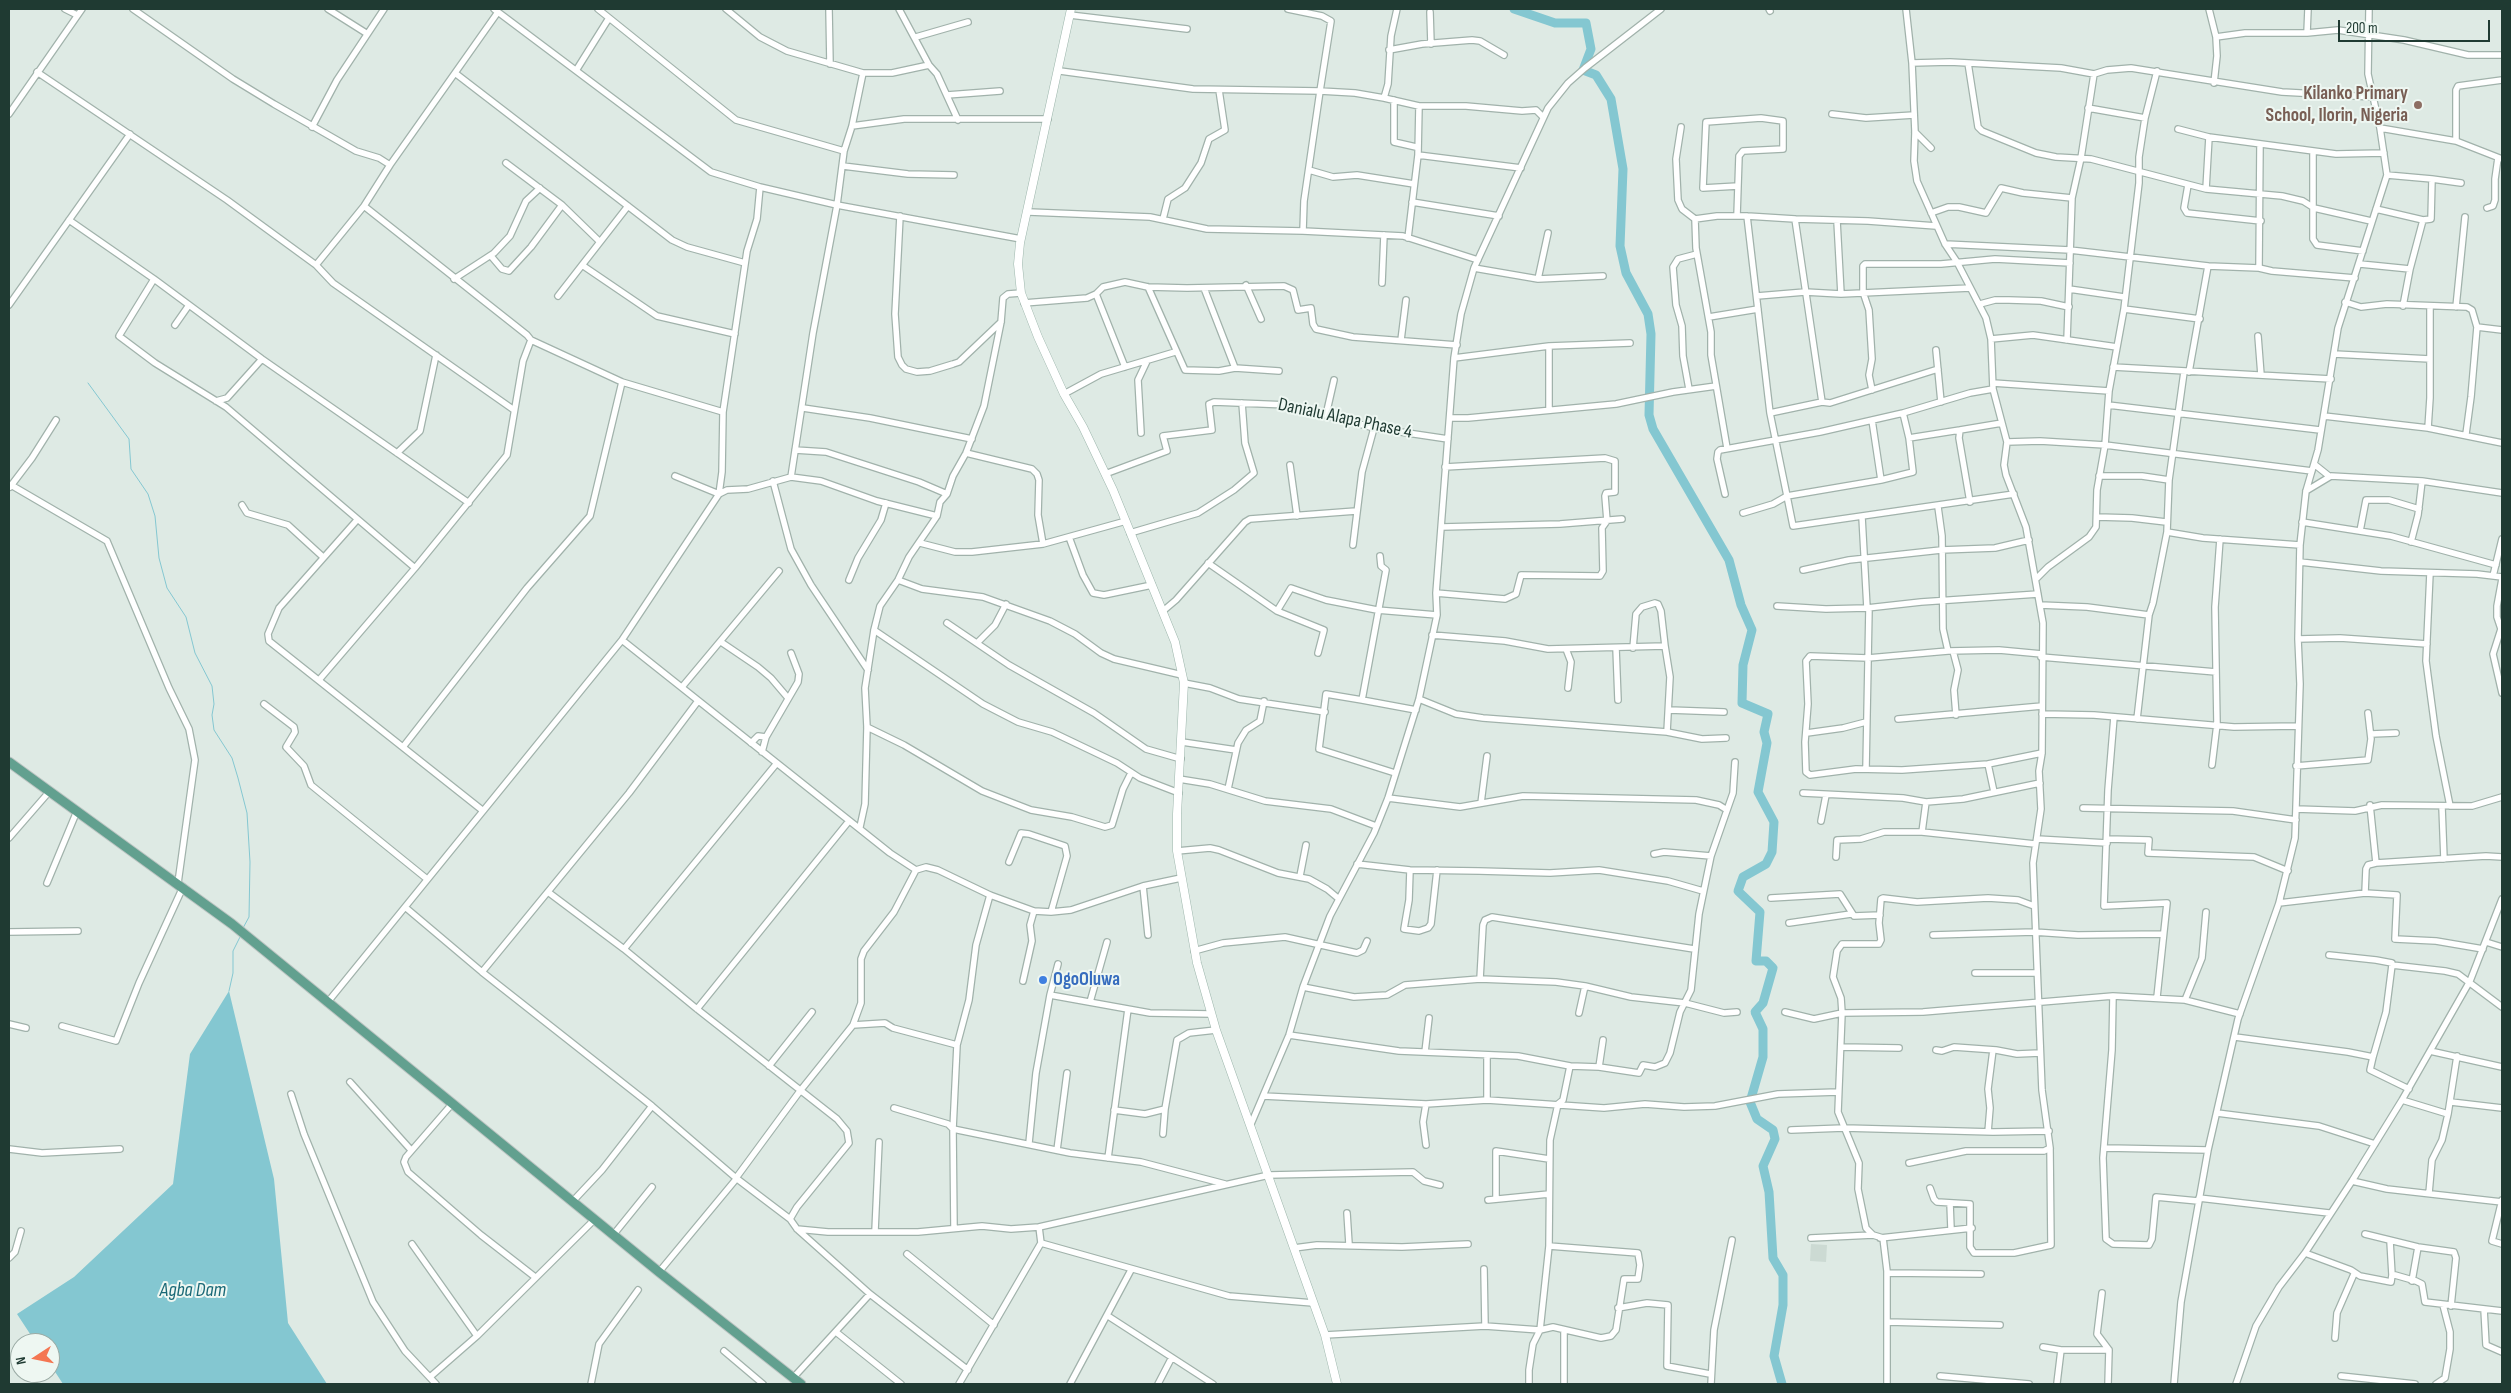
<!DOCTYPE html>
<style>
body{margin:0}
#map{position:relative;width:2511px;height:1393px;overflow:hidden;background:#deeae4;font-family:"Sofia Sans Condensed",sans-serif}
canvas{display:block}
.frame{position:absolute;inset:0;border:10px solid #1f3a32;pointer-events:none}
.north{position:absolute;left:10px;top:1333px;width:50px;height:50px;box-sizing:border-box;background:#eef7f2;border:1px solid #9baba5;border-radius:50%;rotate:259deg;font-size:14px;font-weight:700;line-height:20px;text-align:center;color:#1f3a32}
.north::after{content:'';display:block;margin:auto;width:18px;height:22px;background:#f47652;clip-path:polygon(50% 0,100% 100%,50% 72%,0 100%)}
.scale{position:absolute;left:2338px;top:20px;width:152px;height:22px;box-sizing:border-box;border:2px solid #1f3a32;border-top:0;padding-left:6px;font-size:15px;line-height:18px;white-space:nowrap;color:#1f3a32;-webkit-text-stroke:4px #eef7f2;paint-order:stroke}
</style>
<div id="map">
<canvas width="2511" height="1393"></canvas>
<div class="frame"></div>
<div class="north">N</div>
<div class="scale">200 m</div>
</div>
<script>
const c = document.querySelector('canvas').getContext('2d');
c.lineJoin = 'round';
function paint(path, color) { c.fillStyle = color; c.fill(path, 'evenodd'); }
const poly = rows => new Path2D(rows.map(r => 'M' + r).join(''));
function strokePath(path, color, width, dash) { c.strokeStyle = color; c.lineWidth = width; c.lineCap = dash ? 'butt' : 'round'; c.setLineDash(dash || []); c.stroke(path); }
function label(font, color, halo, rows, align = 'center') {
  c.font = font + ' "Sofia Sans Condensed",sans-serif'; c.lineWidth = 4; c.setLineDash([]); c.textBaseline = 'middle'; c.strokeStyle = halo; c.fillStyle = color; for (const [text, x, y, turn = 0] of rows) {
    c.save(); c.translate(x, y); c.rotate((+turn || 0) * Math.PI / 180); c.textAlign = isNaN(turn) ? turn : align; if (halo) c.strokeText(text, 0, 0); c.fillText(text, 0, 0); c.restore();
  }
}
paint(poly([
 [1811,1244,1827,1245,1826,1262,1810,1261]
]), '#ccdad3');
paint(poly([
 [229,991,274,1179,288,1323,327,1384,63,1384,50,1364,50,1343,36,1343,17,1314,74,1277,173,1184,190,1054]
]), '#84c7d1');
strokePath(poly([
 [88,383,129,439,131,469,148,494,155,516,159,558,167,588,186,617,195,653,212,686,214,704,212,715,214,730,232,758,238,778,247,813,250,862,249,917,243,928],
 [229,991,233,973,233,951,240,937]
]), '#84c7d1', 1);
strokePath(poly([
 [1514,9,1555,23,1586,23,1591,49,1583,70,1596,75,1611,99,1623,169,1620,246,1626,273,1648,314,1651,334,1649,415,1653,429,1729,560,1741,605,1752,630,1743,665,1742,703,1768,714,1764,732,1767,743,1758,792,1774,822,1772,852,1766,864,1743,877,1738,891,1760,912,1756,961,1766,961,1773,968,1763,1003,1755,1012,1763,1029,1763,1057,1750,1102,1757,1119,1773,1130,1775,1139,1763,1166,1769,1192,1773,1258,1783,1275,1783,1305,1774,1356,1782,1384]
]), '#84c7d1', 9);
const street = poly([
 [65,9,77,15],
 [133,9,233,79,274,104,356,151,379,158,390,165],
 [328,9,366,33],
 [494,9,711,172,760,187,837,205,1021,239],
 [598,9,736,120,844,151],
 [726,9,760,37,787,51,863,73,892,73,929,65],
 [829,9,830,64],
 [899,9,929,65,937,74,958,120],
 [1288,9,1322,16,1331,21,1320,91,1355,93,1384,98,1388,84,1391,36,1397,9],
 [1769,9,1770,11],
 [1906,9,1912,63,1915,132,1914,161,1917,181,1945,244,1957,262,1986,318,1991,339,1993,389,2007,442,2040,441,2105,445,2312,471],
 [2209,9,2216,37,2217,56,2214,83],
 [1430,12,1431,44],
 [1070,15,1187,29],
 [2307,33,2308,9],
 [916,37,968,22],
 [2216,37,2245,33,2307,33,2338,30,2404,40,2468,55,2502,55],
 [1389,50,1422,44,1472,40,1480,41,1504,55],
 [1912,63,1950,62,2061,68,2094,74,2107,70,2131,68,2282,92,2373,97],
 [1968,63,1978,127,1982,131,2036,153,2056,157,2091,159,2206,189,2282,196,2303,201,2314,208,2371,221],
 [577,69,609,18],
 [1060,71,1193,89,1320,91,1304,201,1303,231,1403,236,1478,260],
 [37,72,227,200,316,265,333,283,514,410],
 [455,73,672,240,687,247,745,263],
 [947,95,1000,91],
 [1384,98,1419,106,1466,106,1522,111,1536,110,1543,117],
 [1394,100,1394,142,1416,147],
 [2088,108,2145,118],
 [9,114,82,9],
 [1832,114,1866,118,1914,115],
 [852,126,904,119,1048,119],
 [312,127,337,80,384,9],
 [1681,127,1676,159,1678,200,1682,209,1695,219,1717,216,1747,216,1795,219,1868,221,1936,226],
 [2380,128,2456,141,2502,159],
 [2178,129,2209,137],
 [1915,132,1931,148],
 [2456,141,2456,90,2458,86,2502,80],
 [2313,151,2313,239,2317,245,2363,251],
 [1418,155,1521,168],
 [506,163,562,205,600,242],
 [843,166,908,174,954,175],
 [1309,170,1333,177,1357,175,1414,184],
 [2387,175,2432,179],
 [2188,185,2184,208,2187,213,2261,221],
 [2206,189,2209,137,2336,154,2384,153],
 [1412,202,1499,216],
 [364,206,527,335,531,340,622,382,723,412],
 [2487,208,2493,206,2495,200,2495,179,2498,158],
 [2376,209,2423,220],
 [1029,212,1150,217,1207,229,1303,231],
 [1931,213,1948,207,1959,207,1986,213,2001,188,2023,193,2072,198],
 [900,216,895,314,898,357,902,365,906,369,917,372,930,371,953,364,959,362,1001,322],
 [1737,216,1739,156,1743,151,1783,149,1783,121,1761,118,1706,122,1703,188,1738,186],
 [1163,219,1168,199,1185,188,1201,163,1209,139,1225,130,1219,90],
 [1695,219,1696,248,1711,332,1711,355,1727,448],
 [1795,219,1822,402],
 [69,220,154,279,262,359,469,503],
 [1837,221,1841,294],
 [1408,238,1418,155,1419,106],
 [1945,244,2070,250,2208,266,2259,268,2272,271,2355,278],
 [491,256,502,269,509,271,531,247,562,205],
 [2360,264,2410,269,2403,306],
 [316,265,364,206,390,165,498,12],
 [582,265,657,316,735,334],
 [1474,268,1538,279,1603,276],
 [2259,268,2260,144],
 [2410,269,2423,220,2431,219,2432,179,2461,183],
 [154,279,119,336,155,363,226,407,415,568],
 [454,279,494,253,510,236,526,201,540,188],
 [1538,279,1548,233],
 [1382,283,1384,235],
 [1246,285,1261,319],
 [1148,287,1185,370,1219,371,1235,368,1279,371],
 [1204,288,1235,368],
 [2069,289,2124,297],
 [1096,294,1125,367],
 [558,296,628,206],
 [1757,296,1805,292,1841,294,1970,288],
 [2345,302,2361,307,2387,304,2467,307,2472,310,2477,327,2471,397,2466,434],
 [1024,303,1087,298,1096,294,1103,287,1125,282,1148,287,1187,288,1284,286,1293,290,1298,310,1311,308,1313,324,1316,329,1353,337,1457,345],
 [1980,304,1995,300,2009,300,2041,301,2069,307],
 [9,305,130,134],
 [2456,307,2465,217],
 [2124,309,2200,319],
 [1709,317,1758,309],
 [175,325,189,305],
 [2477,327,2502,330],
 [2258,336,2261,375],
 [1991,339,2033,335,2117,347],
 [1401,340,1406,300],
 [2067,340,2072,198,2081,158,2094,74],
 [1936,350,1941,402],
 [2334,354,2430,359],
 [1454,358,1549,346,1630,343],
 [2113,367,2331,379],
 [2189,372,2208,266],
 [1993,383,2109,391],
 [1689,389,1683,356,1682,326,1676,305,1673,267,1678,259,1697,254],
 [1872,390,1869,375,1872,359,1869,310,1863,292,1863,266,1865,264,1941,264,1995,259,2070,263],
 [1064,394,1101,374,1175,352],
 [216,401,227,398,262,359],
 [2108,405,2320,430],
 [803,408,870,418,972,439],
 [1549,409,1549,346],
 [1770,413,1822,402,1830,403,1938,369],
 [1326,415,1334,380],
 [2324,416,2428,428,2502,443],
 [1451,418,1468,418,1616,404,1673,392,1716,386],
 [1872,420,1881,480,1787,496,1793,526,2014,494],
 [2428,428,2430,398,2430,306],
 [1141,433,1138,380,1147,361],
 [1909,438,1960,430],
 [795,450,826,452,919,482,947,494],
 [397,453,420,431,436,355],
 [966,453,1032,469,1037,474,1039,480,1038,515,1043,544],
 [2314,464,2329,476],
 [1290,465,1297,516],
 [1105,474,1167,451,1163,436,1212,430,1209,404,1214,402,1288,405,1374,428,1448,439],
 [675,476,719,494,722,472,723,412,747,251,757,219,760,187],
 [2099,476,2142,476,2169,480],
 [791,477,813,333,837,205,844,151,852,126,863,73],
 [1881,480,1913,472,1909,438,1903,413],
 [773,481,791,549,811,585,868,670],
 [11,485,107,541,169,688,189,729,195,760,178,883],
 [10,487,32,458,56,420],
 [2306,491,2331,476,2422,481,2502,493],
 [1725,494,1717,459,1718,452,1720,450,1820,432,1903,413,1970,393,1993,389],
 [1970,502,1959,438,1960,430,2002,423],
 [242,505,247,513,288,525,323,557],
 [1938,507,1942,536,1943,629,1948,651],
 [1743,513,1773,504,1787,496,1770,413,1747,216],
 [1862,517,1867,608],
 [2097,517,2132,518,2166,522],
 [357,520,279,608,268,634,269,641,482,810],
 [2302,522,2391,536,2496,565],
 [1442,527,1560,524,1622,519],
 [2360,531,2366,500,2389,500,2419,509],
 [2167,532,2203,538,2300,545],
 [1130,533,1198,513,1234,490,1254,473,1245,443,1242,403],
 [1069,537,1083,575,1093,593,1104,595,1152,585],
 [2411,542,2418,515,2422,481],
 [920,543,955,552,972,552,1043,544,1126,521],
 [1353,545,1362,472,1374,428],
 [1380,556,1381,566,1386,570,1362,700,1416,710],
 [2300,562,2381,571,2477,574,2502,577],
 [1208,563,1277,611,1324,630,1318,653],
 [1803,570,1849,560,1941,550,1995,548,2029,540],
 [2430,573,2426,661,2436,736,2450,806],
 [2493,576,2502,539],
 [2036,579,2048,567,2089,537,2096,527,2097,490,2105,445,2109,391,2124,309,2139,183,2139,157,2145,118,2157,71],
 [2502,579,2497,606,2497,617,2501,629,2493,654,2502,693],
 [849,580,858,558,881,520,886,503],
 [898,580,922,589,983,597,1050,621,1075,634,1101,653,1114,659,1182,675],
 [1436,593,1505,599,1516,594,1521,575,1600,576,1603,571,1602,528,1607,521,1605,496,1606,493,1615,492,1615,461,1605,458,1445,467],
 [2040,605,2087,607,2149,615],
 [1777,606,1826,609,1867,608,1921,602,2038,594],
 [1163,611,1176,600,1245,522,1250,519,1356,511],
 [1277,611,1291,588,1326,600,1377,610,1437,615],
 [947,623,1009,665,1094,713,1146,749,1181,759],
 [874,630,983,704,1018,722,1052,732,1117,763,1140,778,1179,793],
 [2298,639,2340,638,2427,644],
 [622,640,890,853,916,870,894,912,864,951,861,959,861,1003,853,1025,800,1091,736,1178],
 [721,642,758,667,771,678,788,698],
 [977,643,995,625,1006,604],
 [1616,648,1618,700],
 [1633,648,1636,614,1642,607,1655,603,1658,604,1661,611,1665,646],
 [1566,649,1571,662,1568,688],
 [1953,651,1958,670,1954,690,1956,715],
 [2042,654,1999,650,1948,651,1868,658,1810,656,1806,661,1808,704,1805,742,1806,772,1810,775,1856,769,1902,770,1988,764,2042,753],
 [2041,657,2216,672],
 [319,680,415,568,507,455,523,361,531,340],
 [1184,683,1210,688,1239,699,1325,712],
 [682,687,779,571],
 [1419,699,1456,714,1483,718,1667,732,1670,677,1665,646,1548,649,1505,641,1432,635],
 [1362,700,1326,694,1319,749,1395,773],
 [264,704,294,727,295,732,286,747,304,766,311,785,427,879],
 [1669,710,1724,712],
 [2042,714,2094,715,2234,727,2297,726],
 [2114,717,2108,790,2104,906,2167,903,2157,997],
 [1898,719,2042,706],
 [2137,719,2149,615,2153,603,2167,532,2169,480,2184,372],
 [867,727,904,745,982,791,1031,810,1072,817,1105,827,1112,825,1123,789,1131,773],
 [1667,732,1702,739,1726,738],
 [1807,733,1843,728,1866,722],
 [2371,734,2396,733],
 [1182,742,1236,750],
 [751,743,758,736,766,737],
 [403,747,527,588,590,516,622,382],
 [762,752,766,737,798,682,799,674,791,653],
 [1988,764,1994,792],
 [2212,765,2217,724,2215,607,2220,539],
 [2296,766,2368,760,2371,739,2368,713],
 [1866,769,1869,608],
 [1179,779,1210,784,1265,801,1331,809,1376,826],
 [1228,789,1238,743,1246,730,1260,721,1264,701],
 [1803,793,1903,798,1926,802,1963,799,2040,783],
 [1388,798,1460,807,1523,796,1696,800,1719,805,1727,810],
 [1481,803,1487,756],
 [2442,807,2444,859],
 [2083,808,2233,811,2296,820],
 [2296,809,2355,811,2382,805,2472,806,2502,797],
 [1821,821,1826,795],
 [860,827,865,804,867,727,865,688,874,630,880,606,898,580,909,557,937,516,940,502,947,494,953,476,966,453,984,406,1001,322,1003,298,1008,294,1021,293],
 [1922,832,1926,802],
 [9,838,49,792],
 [2037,839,2107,843],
 [2107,839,2149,840,2148,853,2254,857,2288,871],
 [1177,851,1210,848,1219,850,1278,873,1309,879,1327,889,1339,899],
 [1654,854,1664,852,1711,856],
 [1836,857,1837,840,1861,839,1884,832,1922,832,2035,844],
 [1009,862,1021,833,1029,834,1065,846,1067,856,1051,912],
 [2376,863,2486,856,2502,857],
 [1357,864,1410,870,1479,871,1550,873,1599,870,1668,881,1703,891],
 [916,870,926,867,938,870,990,895,1034,911,1051,912,1071,910,1143,886,1181,878],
 [1410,870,1409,900,1404,929,1419,931,1428,928,1431,924,1437,870],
 [1300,876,1306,845],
 [47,883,77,811],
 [1143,886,1148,935],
 [548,892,624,949,697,1009,837,1119,847,1131,849,1143,797,1207,790,1219],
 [2365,893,2366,869,2368,865,2376,863,2370,805],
 [1771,898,1840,894,1854,916,1880,915],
 [2279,903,2365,893,2397,895,2395,939,2436,941,2483,949],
 [405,907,482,972,652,1106,736,1178,790,1219,797,1229,870,1294,968,1370],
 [1789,923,1851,914],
 [9,932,78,931],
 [1933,935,2034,932,2078,935,2163,934],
 [2486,942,2502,947],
 [624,949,777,763],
 [1194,951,1223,943,1285,937,1357,953,1363,950,1367,941],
 [2329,955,2376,960,2392,963,2392,965,2445,971,2458,974,2502,1007],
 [482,972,629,793,698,701],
 [1975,973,2037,973],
 [1480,979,1556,982,1585,986,1631,997,1685,1003,1724,1013,1737,1012],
 [1023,981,1032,941,1030,925,1034,911],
 [1303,987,1354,997,1387,995,1405,985,1480,979,1483,925,1485,920,1492,917,1694,949],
 [1050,995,1150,1013,1211,1014],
 [2113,996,2112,1050,2103,1158,2106,1239,2113,1244,2149,1245,2152,1239,2156,1197,2198,1201],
 [2185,1000,2202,958,2206,912],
 [1090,1002,1107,942],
 [327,1003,622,640,719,494,727,490,748,489,791,477,821,481,877,501,937,516],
 [697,1009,849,821],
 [1785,1012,1814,1019,1842,1013,1923,1012,2113,996,2185,1000,2240,1014],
 [1579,1013,1585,986],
 [9,1024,26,1028],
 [853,1025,885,1023,893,1028,957,1045],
 [62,1026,116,1041,139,983,183,887],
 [1289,1035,1399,1051,1518,1056,1570,1066,1599,1067,1603,1040],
 [2235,1037,2348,1052,2373,1057,2370,1070,2409,1089],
 [1841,1047,1899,1048],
 [1936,1050,1942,1051,1954,1047,1996,1050,2017,1054,2040,1053],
 [2430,1051,2502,1067],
 [1425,1052,1429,1018],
 [1487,1055,1487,1100],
 [2373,1057,2386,1012,2392,965],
 [769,1066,812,1012],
 [1599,1067,1639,1073,1643,1065,1655,1067,1665,1063,1670,1053,1680,1012,1691,990,1699,914,1711,856,1733,793,1735,762],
 [350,1082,411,1150],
 [291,1094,304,1134,373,1302,405,1351,436,1384],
 [1263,1096,1426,1104,1487,1100,1604,1108,1645,1104,1684,1107,1715,1106,1778,1094,1838,1092],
 [2402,1100,2448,1114,2442,1140,2432,1160,2429,1193],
 [2451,1102,2502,1108],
 [452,1104,406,1157,404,1162,408,1172,481,1235,535,1277],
 [894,1108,948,1124,953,1129,1070,1153,1141,1162,1225,1184],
 [1114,1110,1145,1114,1165,1109],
 [2217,1113,2319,1126,2375,1144],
 [2448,1114,2457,1056],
 [1251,1124,1289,1035,1303,987,1330,916,1374,833,1388,798,1419,699,1437,615,1436,593,1454,358,1461,314,1474,268,1548,108,1568,83,1585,68,1661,9],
 [1791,1130,1844,1128,1993,1132,2049,1131],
 [1988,1132,1990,1108,1988,1089,1993,1050],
 [1163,1134,1165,1109,1177,1040,1189,1033,1216,1030],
 [1029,1143,1036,1073,1050,995,1058,964],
 [1426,1145,1423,1122,1426,1104],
 [2106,1148,2208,1150],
 [9,1149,42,1153,120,1149],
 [1057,1150,1067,1073],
 [1108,1158,1128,1009],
 [1909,1163,1966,1151,2044,1151,2050,1148],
 [2352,1181,2387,1189,2502,1202],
 [1930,1188,1934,1199,1937,1202,1970,1204,1970,1247,1974,1253,2014,1253,2051,1245,2050,1148,2042,1090,2033,863,2041,809,2039,771,2042,753,2043,623,2026,527,2006,475,2004,465,2007,442],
 [2199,1198,2329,1213],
 [1496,1199,1496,1151,1549,1159],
 [1488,1200,1549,1194],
 [2502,1200,2492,1241,2502,1244],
 [573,1201,602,1170,652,1106],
 [1950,1203,1951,1229],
 [1347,1213,1349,1244],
 [954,1228,953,1129,957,1045,969,1000,976,945,990,895],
 [797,1229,828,1232,918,1232,982,1226,1011,1229,1039,1227],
 [875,1231,879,1142],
 [614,1234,652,1187],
 [2365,1234,2418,1247,2454,1252,2456,1258,2451,1306],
 [1811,1238,1873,1235],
 [1880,1238,1972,1228],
 [2390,1241,2392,1275],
 [1041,1243,1229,1296,1313,1303],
 [412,1244,477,1336],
 [1294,1248,1317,1245,1402,1247,1468,1244],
 [2305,1253,2351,1270,2360,1276,2391,1282,2392,1275,2395,1275,2416,1281,2422,1284,2425,1302,2502,1311],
 [907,1254,994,1325],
 [9,1258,15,1252,21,1231],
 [1484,1269,1485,1326],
 [659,1272,737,1178],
 [1887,1273,1981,1274],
 [2412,1281,2418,1247],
 [2102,1293,2097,1334,2109,1350,2108,1384],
 [1618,1308,1647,1303,1668,1305,1667,1366,1710,1374],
 [2484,1309,2486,1345,2502,1352],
 [1108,1316,1213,1384],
 [1888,1322,2000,1325],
 [1564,1330,1564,1384],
 [836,1332,901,1384],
 [1325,1335,1485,1326,1540,1330,1553,1327,1601,1338,1611,1336,1616,1330,1624,1279,1638,1279,1640,1265,1638,1253,1549,1246],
 [2335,1338,2337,1313,2354,1274],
 [2043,1347,2061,1350],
 [724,1351,763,1384],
 [1940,1376,2029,1384],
 [2341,1376,2415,1384],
 [430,1377,477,1336,595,1219],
 [793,1378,870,1294],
 [2057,1383,2061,1350,2109,1350],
 [591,1384,599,1344,638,1290],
 [959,1384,1041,1243,1039,1227,1269,1175,1413,1172,1424,1181,1440,1185],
 [1070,1384,1131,1270],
 [1158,1384,1171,1359],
 [1529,1384,1529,1370,1533,1344,1540,1330,1549,1246,1550,1140,1558,1104,1563,1100,1570,1066],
 [1711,1384,1714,1330,1732,1240],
 [1887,1384,1887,1271,1883,1238,1873,1235,1866,1228,1858,1189,1859,1163,1838,1112,1842,1013,1841,998,1833,977,1837,951,1842,944,1879,944,1881,940,1879,923,1881,899,1883,898,1917,902,1988,898,2018,900,2034,906],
 [2174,1384,2181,1302,2208,1150,2238,1019,2279,903,2295,838,2300,684,2298,639,2300,545,2306,491,2318,450,2338,328,2387,175,2380,128,2368,74,2369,9],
 [2236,1384,2256,1326,2279,1287,2305,1253,2352,1181,2402,1100,2470,981,2502,899],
 [2436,1384,2445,1378,2450,1349,2450,1332,2443,1305]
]);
const secondary = poly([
 [1071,9,1020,243,1018,264,1021,293,1038,337,1064,394,1083,427,1113,490,1175,642,1184,683,1177,814,1177,851,1197,963,1216,1030,1325,1335,1337,1384]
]);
const primary = poly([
 [9,762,232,924,659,1272,801,1384]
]);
strokePath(street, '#a1b2ab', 8);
strokePath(secondary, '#9db6ac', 9);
strokePath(primary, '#bcc4c2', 11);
strokePath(street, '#fff', 5.5);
strokePath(secondary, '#fff', 8);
strokePath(primary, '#62a08f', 9);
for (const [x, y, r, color] of [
 [2418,105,5,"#8d6e63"],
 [1043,980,5,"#3f7fe0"]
]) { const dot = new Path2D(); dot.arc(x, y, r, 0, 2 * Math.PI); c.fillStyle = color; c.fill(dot); strokePath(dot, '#eef7f2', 2); }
label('bold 19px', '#785e54', '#eef7f2', [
 ["Kilanko Primary",2408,94],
 ["School, Ilorin, Nigeria",2408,116]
], 'right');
label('19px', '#1f3a32', '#eef7f2', [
 ["Danialu Alapa Phase 4",1345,419,12]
]);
label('bold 19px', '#366cbe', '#eef7f2', [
 ["OgoOluwa",1053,980]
], 'left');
label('italic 20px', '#196876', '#eef7f2', [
 ["Agba Dam",193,1291]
]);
</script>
